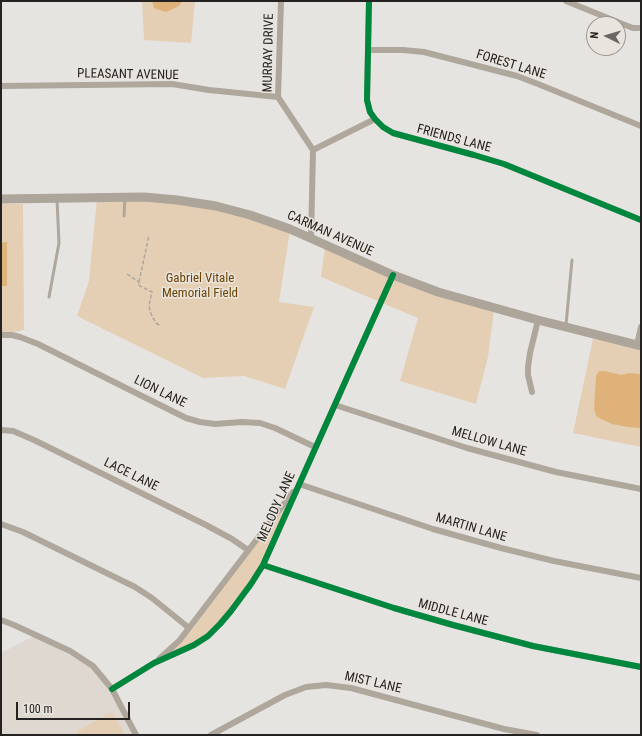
<!DOCTYPE html>
<style>
body{margin:0}
#map{position:relative;width:642px;height:736px;overflow:hidden;background:#e6e4e1;font-family:"Roboto Condensed",sans-serif}
canvas{display:block}
.frame{position:absolute;inset:0;border:2px solid #252321;pointer-events:none}
.north{position:absolute;left:586px;top:16px;width:40px;height:40px;box-sizing:border-box;background:#e9e4de;border:1px solid #9b9792;border-radius:50%;rotate:275deg;font-size:11px;font-weight:700;line-height:16px;text-align:center;color:#252321}
.north::after{content:'';display:block;margin:auto;width:14px;height:18px;background:#696764;clip-path:polygon(50% 0,100% 100%,50% 72%,0 100%)}
.scale{position:absolute;left:16px;top:702px;width:114px;height:18px;box-sizing:border-box;border:2px solid #252321;border-top:0;padding-left:5px;font-size:12px;line-height:14px;white-space:nowrap;color:#252321;-webkit-text-stroke:3px #e9e4de;paint-order:stroke}
</style>
<div id="map">
<canvas width="642" height="736"></canvas>
<div class="frame"></div>
<div class="north">N</div>
<div class="scale">100 m</div>
</div>
<script>
const c = document.querySelector('canvas').getContext('2d');
c.lineJoin = 'round';
function paint(path, color) { c.fillStyle = color; c.fill(path, 'evenodd'); }
const poly = rows => new Path2D(rows.map(r => 'M' + r).join(''));
function strokePath(path, color, width, dash) { c.strokeStyle = color; c.lineWidth = width; c.lineCap = dash ? 'butt' : 'round'; c.setLineDash(dash || []); c.stroke(path); }
function label(font, color, halo, rows, align = 'center') {
  c.font = font + ' "Roboto Condensed",sans-serif'; c.lineWidth = 3; c.setLineDash([]); c.textBaseline = 'middle'; c.strokeStyle = halo; c.fillStyle = color; for (const [text, x, y, turn = 0] of rows) {
    c.save(); c.translate(x, y); c.rotate((+turn || 0) * Math.PI / 180); c.textAlign = isNaN(turn) ? turn : align; if (halo) c.strokeText(text, 0, 0); c.fillText(text, 0, 0); c.restore();
  }
}
paint(poly([
 [34,636,90,666,110,689,135,735,1,735,1,653]
]), '#dfd8d0');
paint(poly([
 [142,1,195,1,191,43,144,40],
 [97,198,144,199,217,208,290,230,279,302,314,307,285,389,244,376,203,378,77,316,89,281],
 [1,204,23,204,24,330,1,334],
 [325,246,494,310,488,357,476,404,400,381,418,318,321,277],
 [594,334,641,346,641,447,573,433],
 [295,490,262,564,219,624,193,644,160,659,180,641],
 [112,712,125,735,78,735,76,732]
]), '#e4cfb4');
paint(poly([
 [152,1,182,1,179,6,166,12,154,8],
 [7,242,7,286,1,286,1,243],
 [599,371,604,371,622,375,629,373,641,374,641,428,628,427,612,424,597,417,594,409,596,376]
]), '#deb279');
strokePath(poly([
 [127,274,139,282,138,285,152,292,150,300,149,306,151,314,156,323,161,326],
 [139,282,149,235]
]), '#ada7a0', 1.5, [4, 2]);
strokePath(poly([
 [124,216,125,198],
 [49,297,59,243,57,200],
 [566,325,572,260]
]), '#afa69c', 3);
strokePath(poly([
 [281,1,278,97,313,150,311,239],
 [369,1,367,100,370,112,375,119,383,127,393,133,474,155,504,164,641,220],
 [566,1,625,25,633,28,641,28],
 [368,50,403,50,424,52,517,76,538,84,641,126],
 [1,86,172,84,209,90,278,97],
 [313,150,375,119],
 [1,335,12,335,20,337,38,344,186,418,200,422,215,424,242,422,260,423,275,428,315,447],
 [637,345,641,327],
 [532,392,528,375,528,367,530,353,538,320],
 [335,405,467,448,556,472,641,489],
 [1,430,13,431,34,440,206,525,232,539,248,550],
 [299,484,433,529,501,548,554,561,641,578],
 [1,524,23,532,135,587,152,598,189,628],
 [263,565,394,608,453,625,533,646,641,667],
 [1,620,14,625,70,651,93,666,112,689,136,735],
 [159,659,179,641,293,492],
 [112,689,154,663,194,645,208,636,220,624,231,611,251,584,263,565,393,275],
 [211,735,285,695,306,687,326,685,351,688,504,729,537,735]
]), '#afa69c', 6);
strokePath(poly([
 [1,199,144,197,177,200,216,206,250,215,290,229,393,275,438,292,538,320,641,346]
]), '#ada49a', 9);
strokePath(poly([
 [369,1,367,100,370,112,375,119,383,127,393,133,474,155,504,164,641,220],
 [263,565,394,608,453,625,533,646,641,667],
 [112,689,154,663,194,645,208,636,220,624,231,611,251,584,263,565,393,275]
]), '#00873e', 6);
label('13px', '#252321', '#e9e4de', [
 ["MURRAY DRIVE",269,53,-89],
 ["FOREST LANE",511,65,17],
 ["PLEASANT AVENUE",128,75,1],
 ["FRIENDS LANE",454,139,15],
 ["CARMAN AVENUE",330,234,24],
 ["LION LANE",160,392,26],
 ["MELLOW LANE",489,442,16],
 ["LACE LANE",131,475,26],
 ["MELODY LANE",277,507,-66],
 ["MARTIN LANE",471,528,16],
 ["MIDDLE LANE",453,613,15],
 ["MIST LANE",373,683,13]
]);
label('13px', '#6d4402', '#e9e4de', [
 ["Gabriel Vitale",200,279],
 ["Memorial Field",200,294]
]);
</script>
